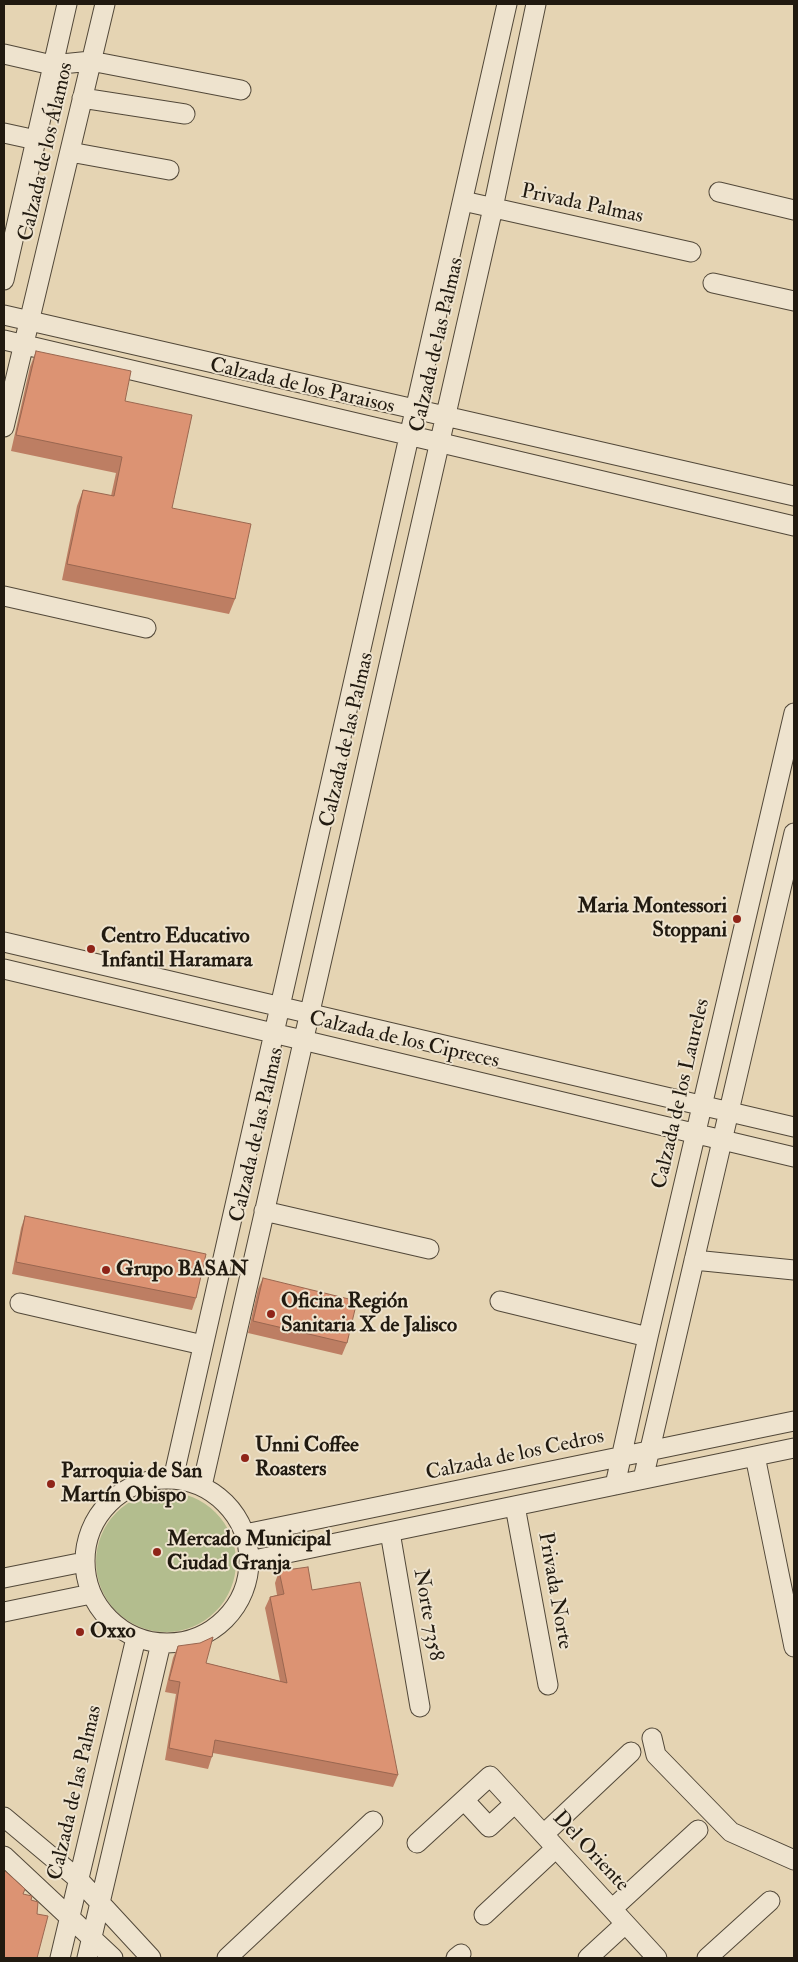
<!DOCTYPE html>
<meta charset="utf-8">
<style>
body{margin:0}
#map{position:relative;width:798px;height:1962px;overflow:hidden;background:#e5d4b3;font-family:"IM FELL Double Pica",serif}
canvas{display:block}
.frame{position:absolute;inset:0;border:5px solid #211a10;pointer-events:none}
</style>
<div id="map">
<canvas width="798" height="1962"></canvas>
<div class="frame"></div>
</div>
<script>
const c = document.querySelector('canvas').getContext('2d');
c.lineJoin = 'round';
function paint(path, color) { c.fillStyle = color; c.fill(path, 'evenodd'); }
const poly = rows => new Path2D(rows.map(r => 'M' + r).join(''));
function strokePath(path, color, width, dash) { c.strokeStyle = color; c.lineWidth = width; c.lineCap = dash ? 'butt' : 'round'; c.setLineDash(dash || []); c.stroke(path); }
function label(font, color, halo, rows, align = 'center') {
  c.font = font + ' "IM FELL Double Pica",serif'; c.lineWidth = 4; c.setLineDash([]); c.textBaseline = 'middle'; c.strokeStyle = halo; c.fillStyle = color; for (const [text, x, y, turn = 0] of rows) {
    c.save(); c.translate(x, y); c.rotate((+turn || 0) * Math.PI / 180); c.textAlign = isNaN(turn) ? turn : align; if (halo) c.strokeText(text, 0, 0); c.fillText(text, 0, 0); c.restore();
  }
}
paint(poly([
 '96 1562a70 70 0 1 1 140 0a70 70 0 1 1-140 0Z'
]), '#b3bd8e');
const minor = poly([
 [4,54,52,65,91,61,101,63,241,90],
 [82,98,185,114],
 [4,133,36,140],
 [70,152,169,170],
 [719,192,794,210],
 [463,201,691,252],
 [4,280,67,4],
 [713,283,794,301],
 [4,315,794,496],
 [4,340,794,526],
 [4,427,105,4],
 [4,596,146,628],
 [4,942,794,1127],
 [4,969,794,1157],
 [264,1211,429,1249],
 [694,1260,794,1270],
 [500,1301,648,1337],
 [20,1303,203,1345],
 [755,1456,794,1647],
 '85 1561a82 82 0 1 1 164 0a82 82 0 1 1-164 0Z',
 [173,1479,507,4],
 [643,1479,794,833],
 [615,1485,648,1337,794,713],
 [202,1486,493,208,536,4],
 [515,1506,548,1685],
 [390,1532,420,1707],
 [245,1534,794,1421],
 [249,1561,794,1448],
 [4,1578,84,1562],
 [4,1612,91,1594],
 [652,1738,656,1755,731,1832,794,1860],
 [464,1800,489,1827,515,1803],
 [4,1817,78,1879,151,1958],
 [544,1834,631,1752],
 [417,1843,490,1776,657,1958],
 [4,1856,113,1958],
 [612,1909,698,1830],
 [484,1915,556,1848],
 [60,1958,136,1638],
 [87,1958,161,1643],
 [227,1958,373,1821],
 [456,1958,461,1954],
 [588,1958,625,1924],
 [707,1958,770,1901]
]);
strokePath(minor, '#524839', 21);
strokePath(minor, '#eee3ce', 19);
paint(poly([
 [36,351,125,401,172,508,235,599,229,614,62,580,77,506,83,490,111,496,116,473,11,451,30,367],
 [25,1216,196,1298,192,1310,12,1274,21,1228],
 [263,1278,347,1343,342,1355,248,1333,258,1289],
 [279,1571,312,1590,398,1775,393,1787,213,1753,208,1769,165,1760,176,1694,165,1692,173,1658,178,1646,206,1663,280,1681,265,1608,270,1597,277,1595,275,1583]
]), '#bd7e63');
const building = poly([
 [36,351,131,371,125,401,192,415,172,508,251,524,235,599,67,564,83,490,114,496,122,457,16,435,36,351],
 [25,1216,206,1254,196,1298,16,1262,25,1216],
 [263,1278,357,1301,347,1343,253,1321,263,1278],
 [308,1567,312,1590,360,1582,398,1775,215,1740,212,1757,169,1748,180,1682,169,1680,178,1646,200,1643,213,1637,206,1663,287,1683,270,1597,284,1594,279,1571,308,1567],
 [4,1870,25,1889,23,1894,32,1896,31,1900,38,1902,37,1914,48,1916,37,1958,4,1958,4,1870]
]);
paint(building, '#dc9373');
strokePath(building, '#9a6750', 1);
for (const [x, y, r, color] of [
 [737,919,5,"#8f2418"],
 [91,949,5,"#8f2418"],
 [106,1270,5,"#8f2418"],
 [271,1314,5,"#8f2418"],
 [245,1458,5,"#8f2418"],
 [51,1484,5,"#8f2418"],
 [157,1552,5,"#8f2418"],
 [80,1632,5,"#8f2418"]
]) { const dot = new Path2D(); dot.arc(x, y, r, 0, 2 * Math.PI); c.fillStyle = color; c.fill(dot); strokePath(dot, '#eee3ce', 2); }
label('21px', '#211a10', '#eee3ce', [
 ["Calzada de los Álamos",47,152,-77],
 ["Privada Palmas",582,205,12],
 ["Calzada de las Palmas",438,345,-77],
 ["Calzada de los Paraisos",302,387,13],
 ["Calzada de las Palmas",348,740,-77],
 ["Calzada de los Cipreces",404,1041,13],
 ["Calzada de los Laureles",682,1094,-77],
 ["Calzada de las Palmas",258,1135,-77],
 ["Calzada de los Cedros",515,1456,-12],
 ["Privada Norte",554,1591,80],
 ["Norte 7358",427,1615,80],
 ["Calzada de las Palmas",76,1793,-77],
 ["Del Oriente",590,1852,47]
]);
label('bold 21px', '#211a10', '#eee3ce', [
 ["Maria Montessori",727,907,"right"],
 ["Stoppani",727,931,"right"],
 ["Centro Educativo",101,937],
 ["Infantil Haramara",101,961],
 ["Grupo BASAN",116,1270],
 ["Oficina Región",281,1302],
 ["Sanitaria X de Jalisco",281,1326],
 ["Unni Coffee",255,1446],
 ["Roasters",255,1470],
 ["Parroquia de San",61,1472],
 ["Martín Obispo",61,1496],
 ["Mercado Municipal",167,1540],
 ["Ciudad Granja",167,1564],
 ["Oxxo",90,1632]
], 'left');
</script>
